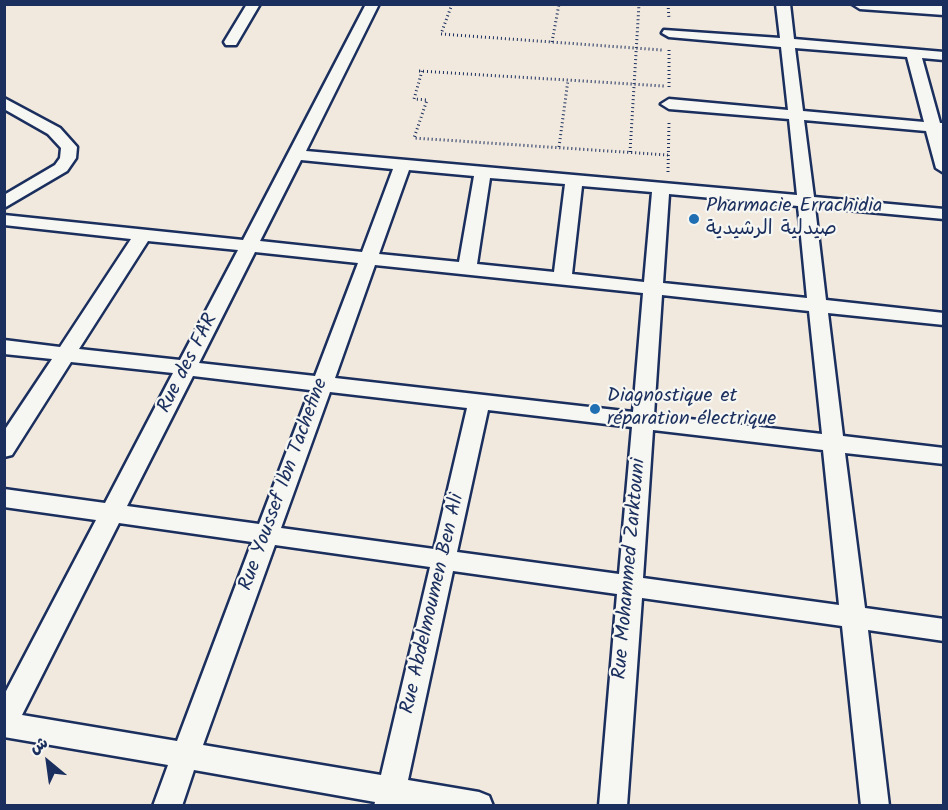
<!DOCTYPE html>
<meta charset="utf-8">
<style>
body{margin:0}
#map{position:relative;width:948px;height:810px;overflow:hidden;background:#f1e9de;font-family:Kalam,"Playpen Sans Arabic",sans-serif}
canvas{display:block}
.frame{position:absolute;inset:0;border:6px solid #1b2f5e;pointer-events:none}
.north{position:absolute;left:18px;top:732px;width:60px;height:60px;-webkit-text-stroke:4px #f6f6f2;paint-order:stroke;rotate:331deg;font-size:16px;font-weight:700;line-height:24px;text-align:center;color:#1b2f5e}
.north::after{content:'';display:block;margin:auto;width:21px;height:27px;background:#1b2f5e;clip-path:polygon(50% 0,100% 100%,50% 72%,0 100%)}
</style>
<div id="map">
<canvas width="948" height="810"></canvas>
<div class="frame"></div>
<div class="north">ش</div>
</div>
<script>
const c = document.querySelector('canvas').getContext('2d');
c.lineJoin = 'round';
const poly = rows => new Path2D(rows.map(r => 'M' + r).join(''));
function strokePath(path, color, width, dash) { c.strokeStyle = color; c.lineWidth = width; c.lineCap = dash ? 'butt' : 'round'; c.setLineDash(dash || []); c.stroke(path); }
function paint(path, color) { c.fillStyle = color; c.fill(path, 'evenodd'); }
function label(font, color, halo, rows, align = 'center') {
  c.font = font + ' Kalam,"Playpen Sans Arabic",sans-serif'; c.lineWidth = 4.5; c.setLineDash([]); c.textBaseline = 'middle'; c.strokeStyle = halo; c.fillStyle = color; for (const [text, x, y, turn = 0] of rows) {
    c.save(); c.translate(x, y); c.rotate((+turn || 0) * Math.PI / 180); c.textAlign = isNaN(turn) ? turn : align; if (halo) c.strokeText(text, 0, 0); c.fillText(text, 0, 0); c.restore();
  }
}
const minor = poly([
 [247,4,260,4,236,45,226,45,224,42,247,4],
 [366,4,379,4,306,151,797,195,789,119,669,109,661,104,669,99,788,110,781,47,669,37,662,33,664,30,780,38,776,4,790,4,794,39,944,52,944,60,922,58,940,123,944,123,944,173,936,168,926,131,804,120,814,197,944,209,944,219,815,207,826,300,944,313,944,325,828,313,843,436,944,448,944,464,845,453,865,608,944,619,944,641,868,630,889,806,861,806,842,626,642,598,627,806,599,806,617,594,453,571,408,780,479,792,489,796,493,806,374,806,375,802,194,770,182,806,153,806,168,765,4,737,4,695,96,520,4,507,4,489,105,503,173,373,71,362,12,455,4,457,4,431,52,359,4,354,4,340,60,347,131,239,4,225,4,215,243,240,366,4],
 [795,48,907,57,924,122,803,111,795,48],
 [301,160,393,169,362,252,260,241,301,160],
 [409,170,474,176,459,262,379,254,409,170],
 [490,178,565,184,554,272,477,264,490,178],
 [582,186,652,192,644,282,572,274,582,186],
 [669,194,798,206,807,298,663,283,669,194],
 [148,241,238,250,180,360,79,349,148,241],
 [255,252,358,263,315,376,199,363,255,252],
 [375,265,643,293,633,412,335,378,375,265],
 [662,295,809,311,822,434,654,415,662,295],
 [193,376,310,390,259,524,127,506,193,376],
 [330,392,467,408,434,549,281,528,330,392],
 [488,410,632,427,619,574,457,552,488,410],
 [653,430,823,450,839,605,643,578,653,430],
 [119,523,252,542,177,741,22,715,119,523],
 [275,545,430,567,381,775,203,745,275,545],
 [4,98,60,128,77,147,76,158,67,171,4,208,4,195,55,165,60,158,61,148,48,134,4,109,4,98]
]);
const tertiary = poly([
 [852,4,944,5,944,15,860,9,852,4]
]);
strokePath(minor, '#1b2f5e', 5);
strokePath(tertiary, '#1b2f5e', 5);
strokePath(poly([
 [452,4,441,34,662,50],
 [668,4,669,19],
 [552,42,559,4],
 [669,50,669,88],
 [419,71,664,86],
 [422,71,414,99,427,100,414,138,668,155],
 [559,147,568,80],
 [630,152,639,4],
 [668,172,669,122]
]), '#1b2f5e', 3, [1, 3]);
paint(minor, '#f6f6f2');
paint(tertiary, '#f6f6f2');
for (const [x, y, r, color] of [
 [694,219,6,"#1f6fb2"],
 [595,409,6,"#1f6fb2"]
]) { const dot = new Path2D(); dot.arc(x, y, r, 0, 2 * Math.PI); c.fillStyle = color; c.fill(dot); strokePath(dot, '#f6f6f2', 2); }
label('20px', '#1b2f5e', '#f6f6f2', [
 ["Pharmacie Errachidia",706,208],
 ["صيدلية الرشيدية",706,231],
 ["Diagnostique et",607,398],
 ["réparation électrique",607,421]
], 'left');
label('20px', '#1b2f5e', '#f6f6f2', [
 ["Rue des FAR",189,364,-63],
 ["Rue Youssef Ibn Tachefine",285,485,-70],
 ["Rue Mohammed Zarktouni",631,569,-85],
 ["Rue Abdelmoumen Ben Ali",434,604,-77]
]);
</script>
